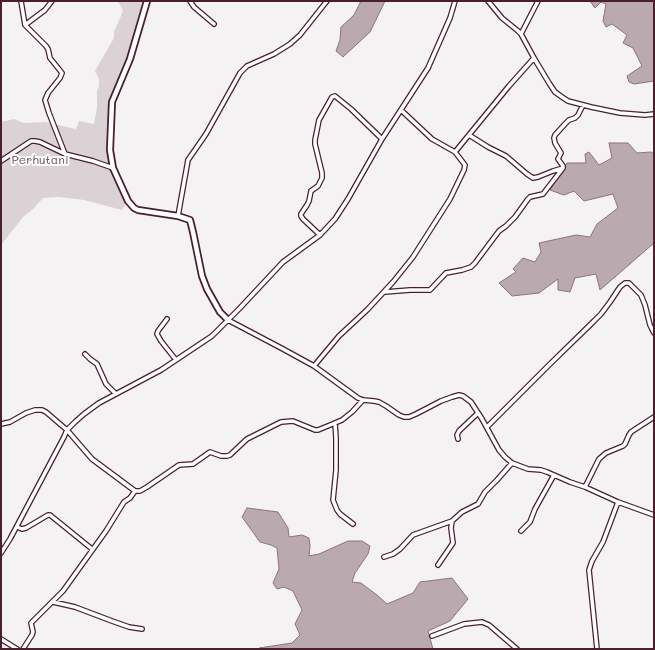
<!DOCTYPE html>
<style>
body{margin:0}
#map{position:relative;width:655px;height:650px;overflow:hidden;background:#f4f2f2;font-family:Mali,sans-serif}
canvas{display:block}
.frame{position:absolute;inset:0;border:2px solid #4a1f2b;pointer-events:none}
</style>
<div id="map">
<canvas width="655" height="650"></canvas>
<div class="frame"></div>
</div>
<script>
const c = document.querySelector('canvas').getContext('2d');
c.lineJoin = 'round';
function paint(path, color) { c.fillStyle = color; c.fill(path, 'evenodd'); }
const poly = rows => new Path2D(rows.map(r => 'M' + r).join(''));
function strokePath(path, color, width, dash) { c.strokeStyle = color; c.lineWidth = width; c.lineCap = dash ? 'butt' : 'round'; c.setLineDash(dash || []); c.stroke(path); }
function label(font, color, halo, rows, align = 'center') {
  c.font = font + ' Mali,sans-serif'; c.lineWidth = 4; c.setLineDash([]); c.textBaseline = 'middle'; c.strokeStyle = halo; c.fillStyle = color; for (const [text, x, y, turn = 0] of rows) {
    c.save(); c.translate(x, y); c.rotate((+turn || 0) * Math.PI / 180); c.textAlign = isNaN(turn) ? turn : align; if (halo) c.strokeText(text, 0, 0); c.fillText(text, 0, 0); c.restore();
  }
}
paint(poly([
 [115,1,146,1,129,59,111,101,108,164,111,174,126,204,122,210,84,200,59,197,43,198,34,208,23,217,1,245,1,122,14,119,24,123,45,122,76,129,79,121,94,124,97,108,97,91,99,86,99,79,95,71,114,38,114,32,123,11,119,3]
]), '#dbd2d5');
const water = poly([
 [361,1,385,1,370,32,343,57,336,51,340,40,341,27,354,15,361,1],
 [590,1,654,1,654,81,634,84,629,82,627,76,642,66,633,48,623,43,627,35,612,24,606,27,603,21,606,4,601,2,595,8,590,1],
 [609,143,628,143,637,153,651,152,654,154,654,243,600,290,596,274,575,278,570,292,558,290,558,279,539,293,512,296,499,283,516,272,513,269,523,258,535,262,541,252,539,243,576,235,590,237,597,224,618,208,613,194,584,201,574,191,564,195,550,190,567,163,586,163,585,154,589,152,599,165,612,158,609,143],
 [247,508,278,512,288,528,289,537,302,535,309,538,310,546,309,556,319,554,348,541,362,541,370,546,368,554,355,573,352,582,361,583,377,595,387,604,413,593,420,582,452,578,468,599,450,621,428,631,433,649,259,649,259,648,292,643,300,635,295,624,302,610,293,591,284,587,277,589,273,583,279,569,277,548,271,545,260,542,242,517,247,508]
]);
paint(water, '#baa9ae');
strokePath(water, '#8d727a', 1);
const minor = poly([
 [21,1,25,25,46,46,48,49,50,58,62,73,60,78,48,93,45,100,49,113,65,154],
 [190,1,194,7,214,24],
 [488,1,502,18,518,31,521,34,534,58,549,83,555,92,562,97,568,101,591,107,620,113,645,115,654,114],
 [25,25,45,10,52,1],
 [521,34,538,1],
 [469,135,488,147,506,156,527,174,533,178,538,177,553,171,563,168],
 [455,152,509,86,534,58],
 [1,161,31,141,35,141,40,142,65,154,93,161,113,168],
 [178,216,188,160,206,134,240,73,247,66,274,54,290,44,300,35,327,1],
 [320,235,303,219,301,216,301,214,307,205,309,201,311,191,318,186,322,178,322,173,315,144,315,140,319,120,332,97,335,96,351,109,382,139],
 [385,292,410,290,430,290,446,273,462,270,471,267,475,263,499,231,506,226,515,217,528,199,530,197,543,194,563,168,563,166,558,159,561,153,555,143,554,138,555,135,565,124,569,120,575,118,578,115,583,105],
 [167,319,158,331,157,334,161,341,176,360],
 [228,320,283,349,314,366,358,398,363,400,374,401,379,402,386,406,399,415,404,417,409,417,416,414,441,401,452,397,459,395,463,396,471,402,482,419,499,450,505,457,512,463,528,469,541,470,547,472,570,482,585,487,618,502,654,515],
 [85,354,90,359,97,364,106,384,116,394],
 [314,366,339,336,367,310,393,282,413,257,450,199,464,170,465,165,455,152,432,139,401,110],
 [335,423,336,438,336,470,333,500,337,510,340,514,353,524],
 [1,424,10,422,26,413,35,410,42,410,46,412,67,430,92,459,135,491,140,491,147,487,179,465,193,464,210,452,221,456,227,456,230,455,247,439,281,422,293,421,315,430,318,430,335,423,342,420,352,412,363,400],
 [487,427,550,364,590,325,601,314,610,302,620,287,625,283,629,283,641,295,645,305,650,325,654,333],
 [458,439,457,435,459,431,478,413],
 [585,487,599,459,606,453,623,446,625,444,629,435,631,432,654,417],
 [17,527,22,529,26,528,48,515,50,515,92,549],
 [521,531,530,522,535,509,554,475],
 [1,553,10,539,64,437,67,430,75,422,84,414,99,403,161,370,212,336,239,309,283,262,320,235,335,219,348,199,382,139,428,68,450,18,455,1],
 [384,557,393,554,400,549,413,535,452,521,462,512,478,504,485,492,497,480,512,463],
 [438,565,453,543,451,528,452,521],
 [53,602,75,607,112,621,129,627,142,629],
 [432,636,464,624,482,622,489,625,517,649],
 [1,639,17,649],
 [23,649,32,635,33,632,31,623,63,591,106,531,124,502,130,498,135,491],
 [597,649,589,570,592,561,603,542,618,502]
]);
const tertiary = poly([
 [147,1,130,59,112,102,110,150,113,168,128,201,134,208,138,210,178,216,190,220,193,232,202,276,207,289,220,312,228,320]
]);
strokePath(minor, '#4a1f2b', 6);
strokePath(tertiary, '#4a1f2b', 8);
strokePath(minor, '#fff', 3.5);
strokePath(tertiary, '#fff', 4.5);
label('12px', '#6e4c56', '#fff', [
 ["Perhutani",40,160]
]);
</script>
